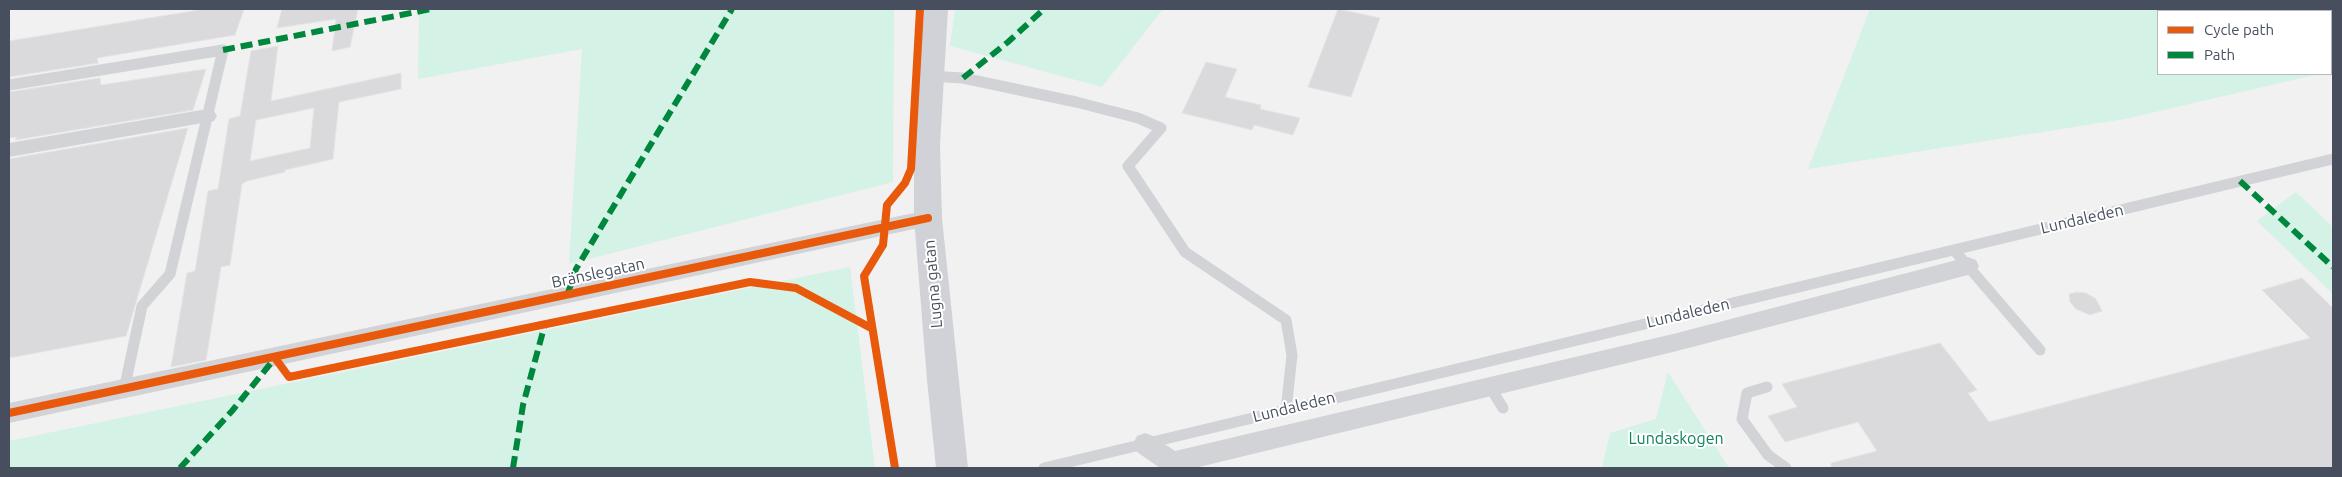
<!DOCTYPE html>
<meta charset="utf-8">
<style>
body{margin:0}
#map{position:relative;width:2342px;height:477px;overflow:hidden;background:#f2f1f1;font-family:Ubuntu,sans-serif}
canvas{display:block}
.frame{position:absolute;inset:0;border:10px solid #474f5f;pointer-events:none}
.legend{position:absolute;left:2157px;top:10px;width:175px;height:65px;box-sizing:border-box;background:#fff;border:1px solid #b5b9bf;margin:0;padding:6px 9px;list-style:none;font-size:15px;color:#474f5f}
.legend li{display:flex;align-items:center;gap:10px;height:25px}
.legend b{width:25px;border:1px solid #b5b9bf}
</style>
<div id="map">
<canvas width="2342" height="477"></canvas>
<div class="frame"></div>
<ul class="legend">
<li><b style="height:6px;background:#e8590c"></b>Cycle path</li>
<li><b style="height:6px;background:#00873e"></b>Path</li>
</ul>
</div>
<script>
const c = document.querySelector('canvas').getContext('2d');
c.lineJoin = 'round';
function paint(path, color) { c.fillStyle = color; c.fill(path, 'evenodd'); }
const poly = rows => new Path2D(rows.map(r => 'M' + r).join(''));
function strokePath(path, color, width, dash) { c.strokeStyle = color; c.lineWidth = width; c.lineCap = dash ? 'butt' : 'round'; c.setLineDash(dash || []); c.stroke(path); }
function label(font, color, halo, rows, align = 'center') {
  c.font = font + ' Ubuntu,sans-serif'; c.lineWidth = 4; c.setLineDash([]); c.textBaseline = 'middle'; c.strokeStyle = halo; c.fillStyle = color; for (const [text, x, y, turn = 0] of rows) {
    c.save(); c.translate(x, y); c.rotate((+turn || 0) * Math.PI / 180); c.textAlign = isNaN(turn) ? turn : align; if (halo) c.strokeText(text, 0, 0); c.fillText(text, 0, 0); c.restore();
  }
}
paint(poly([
 [419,9,894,9,893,182,569,264,582,49,418,79],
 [955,9,1163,9,1102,87,950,46],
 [1870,9,2333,9,2333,70,2331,71,2331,11,2158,11,2158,74,2319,74,2125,119,1808,169],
 [2296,192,2333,227,2333,294,2257,221],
 [850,267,875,468,9,468,9,441],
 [1668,372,1729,468,1602,468,1610,433,1656,419]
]), '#d4f2e5');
const building = poly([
 [205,9,244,9,235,35,97,58,98,63,9,77,9,41,205,9],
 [282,9,358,9,350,47,332,51,336,19,277,28,282,9],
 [1338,9,1380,18,1351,97,1308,87,1338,9],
 [278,46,271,101,401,73,401,89,339,102,333,159,285,170,285,172,247,181,242,184,230,265,221,267,206,360,171,367,187,273,195,271,208,191,218,189,229,119,240,116,251,51,278,46],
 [314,108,310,148,250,161,256,120,314,108],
 [1206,62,1237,69,1225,97,1261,105,1260,109,1300,118,1293,135,1254,125,1252,130,1182,113,1206,62],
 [206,69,193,110,15,140,17,137,9,138,9,92,100,78,101,85,206,69],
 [188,128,126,336,9,358,9,159,188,128],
 [2302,278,2333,308,2333,468,1831,468,1831,463,1877,451,1858,422,1785,442,1768,416,1797,407,1782,384,1940,343,1977,390,1968,393,1989,422,2310,338,2262,290,2302,278],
 [2077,292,2086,293,2096,299,2102,311,2090,315,2076,309,2070,302,2069,294,2077,292]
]);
paint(building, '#dadadd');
strokePath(building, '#e3e3e4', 1);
strokePath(poly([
 [930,76,963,78,1076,102,1138,118,1161,128,1128,166,1185,252,1286,320,1292,355,1286,410],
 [9,85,223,50,170,274,142,306,124,390],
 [1954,250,2040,350],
 [1490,387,1503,408],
 [1767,387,1747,393,1742,419,1768,455,1786,468],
 [1044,468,2333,159]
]), '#d2d3d7', 11);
paint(poly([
 [207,109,214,111,217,116,214,121,9,157,9,143,207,109],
 [928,210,935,212,938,218,935,224,928,226,9,423,9,403,928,210],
 [1968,257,1976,260,1979,266,1976,272,1968,275,1677,351,1195,468,1160,468,1137,452,1133,444,1137,436,1145,433,1153,436,1175,451,1677,333,1968,257]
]), '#d2d3d7');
paint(poly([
 [924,9,948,9,940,145,942,218,968,468,936,468,927,380,914,218,914,145,924,9]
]), '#d1d2d7');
strokePath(poly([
 [223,50,431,9],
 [963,78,1008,42,1044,9],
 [2240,181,2333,267],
 [568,293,576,269,732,9],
 [180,468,232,411,275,358],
 [513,468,523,405,545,324]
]), '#00873e', 6, [12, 6]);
strokePath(poly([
 [275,358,289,377,750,282,796,288,871,328],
 [9,413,928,218],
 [895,468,864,276,883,245,887,205,905,183,911,169,920,9]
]), '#e8590c', 8);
label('16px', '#474f5f', '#fff', [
 ["Lundaleden",2082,219,-13],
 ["Bränslegatan",598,273,-12],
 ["Lugna gatan",933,284,-95],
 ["Lundaleden",1688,313,-13],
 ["Lundaleden",1294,407,-14]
]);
label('16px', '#10825f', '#fff', [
 ["Lundaskogen",1676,439]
]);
</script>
